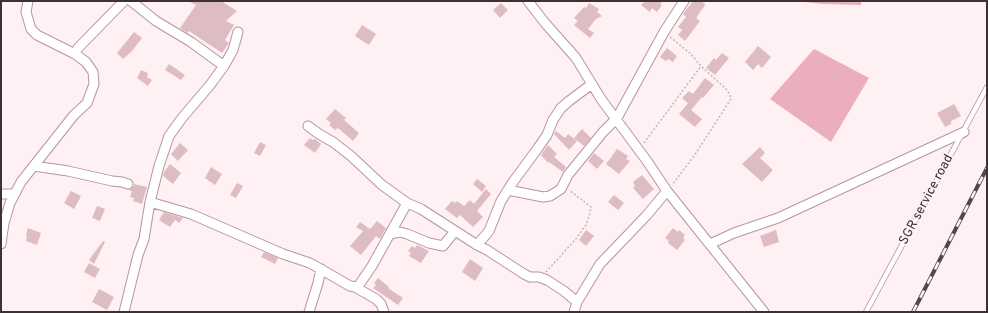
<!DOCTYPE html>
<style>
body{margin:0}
#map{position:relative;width:988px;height:313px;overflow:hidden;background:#fef0f3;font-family:Overpass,sans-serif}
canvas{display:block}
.frame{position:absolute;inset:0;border:2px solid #3e3134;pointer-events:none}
</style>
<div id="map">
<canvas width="988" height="313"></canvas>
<div class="frame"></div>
</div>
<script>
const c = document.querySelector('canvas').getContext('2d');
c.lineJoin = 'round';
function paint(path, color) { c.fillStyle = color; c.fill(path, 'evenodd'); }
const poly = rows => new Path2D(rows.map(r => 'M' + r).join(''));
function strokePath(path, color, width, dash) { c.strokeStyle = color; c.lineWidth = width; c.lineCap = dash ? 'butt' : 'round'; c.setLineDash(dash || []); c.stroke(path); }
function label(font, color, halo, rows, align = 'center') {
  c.font = font + ' Overpass,sans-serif'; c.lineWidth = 3.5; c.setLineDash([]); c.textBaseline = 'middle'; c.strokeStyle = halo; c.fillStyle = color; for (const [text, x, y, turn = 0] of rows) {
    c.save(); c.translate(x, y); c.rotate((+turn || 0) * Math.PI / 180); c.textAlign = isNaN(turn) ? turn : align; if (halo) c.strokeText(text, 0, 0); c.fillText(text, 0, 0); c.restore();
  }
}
paint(poly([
 [795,1,861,1,861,5,823,4],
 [814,49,869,78,831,142,770,99]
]), '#ebaebd');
paint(poly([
 [188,1,221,1,237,11,226,21,234,25,225,40,229,43,222,53,189,31,187,33,180,28,196,5],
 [645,1,663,1,660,4,662,5,657,12,652,8,650,12,641,5],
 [693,1,701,1,705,4,705,5,696,18,700,21,685,41,678,35,682,30,678,27,686,17,683,14],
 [501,3,508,10,500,18,493,10],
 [589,3,599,9,597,12,602,16,596,19,588,29,594,33,590,38,574,25,578,21,574,18,584,7,586,8],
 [362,25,376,34,369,45,355,36],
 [134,32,142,38,132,51,123,59,117,53],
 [758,46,771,57,762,68,758,64,753,70,745,62],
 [667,48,677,56,673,62,668,59,666,61,660,57],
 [722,53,729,58,715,75,706,68,714,58,716,60],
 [169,64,185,75,181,80,165,70],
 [141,70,148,73,147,77,152,80,148,86,137,78],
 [705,78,714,85,708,92,703,98,702,97,691,110,702,119,695,127,679,114,688,103,682,98,689,91,693,94],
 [954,104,961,116,951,121,951,124,945,127,937,113],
 [335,109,346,118,344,120,359,133,353,141,338,128,335,130,329,125,331,123,326,119],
 [582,129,591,138,584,146,574,138],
 [556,131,565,138,568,134,577,141,569,150,554,134],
 [310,138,313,140,315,139,321,144,315,153,304,145],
 [260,142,266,145,260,156,254,153],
 [180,143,188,150,178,161,171,154],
 [548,145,557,154,554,157,566,167,563,172,549,162,548,163,541,155],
 [760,147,765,153,760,158,773,170,762,182,742,164],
 [617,149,628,156,626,159,630,161,619,174,606,164],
 [594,153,604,161,597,169,588,161],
 [170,164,181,173,173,184,163,176,164,172],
 [211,167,222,174,215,185,205,178],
 [642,175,654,189,643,199,633,188,635,186,633,182],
 [477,179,486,186,482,192,473,184],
 [237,183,243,186,236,198,230,195],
 [134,184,147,187,142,204,133,201,134,198,130,197,132,191,129,191,134,186],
 [486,189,491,194,477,211,483,217,473,227,460,215,457,218,445,209,452,201,455,203,457,201,464,206,470,200,474,204],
 [71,191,81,196,74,209,64,203],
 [614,195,624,203,618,210,608,202],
 [97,206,105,209,100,221,92,218],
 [164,212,183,218,179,223,175,220,170,227,159,220],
 [377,221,386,228,380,239,376,236,361,255,350,246,363,231,356,227,360,222,370,229],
 [28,228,41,233,37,245,26,241,27,236,26,235],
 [673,228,678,232,679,230,685,235,683,238,685,240,677,250,668,243,669,241,665,238],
 [586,230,594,236,586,246,579,240],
 [776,230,779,242,764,247,760,236],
 [103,241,105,242,94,264,89,260],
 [417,245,429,251,421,263,409,256,411,253,408,251,412,246,415,248],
 [264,252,278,258,275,264,261,257],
 [470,259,483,268,475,281,462,272],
 [89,263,100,269,95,278,84,272],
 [378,278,389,287,388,288,403,298,398,305,373,288,376,285,374,283],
 [99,289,114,297,107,310,92,302]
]), '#debcc4');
const service = poly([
 [866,312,987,87]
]);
const minor = poly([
 [131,1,156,21,191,42,224,66],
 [528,1,545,23,576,58,601,99,647,161,667,191,764,312],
 [75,54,78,48,124,1],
 [308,126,319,134,333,142,351,156,382,185,407,203,421,209,477,245,487,250,524,274,530,277,539,277,547,280,564,291,577,302],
 [34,166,68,171,112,181,122,182,128,184],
 [508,190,543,197,550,196,561,189,568,175,603,132,617,118,664,32,684,1],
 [1,194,14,194],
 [150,202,191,214,283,254,310,263,350,286,355,287,359,285,372,266,407,203],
 [390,234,400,232,407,234,429,243,443,246,455,231],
 [1,244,4,223,10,203,21,182,74,115,87,103,94,84,93,72,86,62,75,54,37,35,31,29,26,12,28,1],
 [710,244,734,233,778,218,964,132],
 [477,245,489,231,501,201,513,182,538,148,547,135,553,120,561,108,569,101,592,84],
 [355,287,376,299,381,304,384,312],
 [124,312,138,255,144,239,150,202,159,166,169,136,182,118,210,85,224,66,233,50,238,32],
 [309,312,318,283,321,269],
 [574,312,577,302,600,264,646,216,667,191]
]);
strokePath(service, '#b6969d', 6);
strokePath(minor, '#b6969d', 11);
strokePath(poly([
 [670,37,691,54,701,66,727,90,730,95,731,99,694,156,672,185],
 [644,143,701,66],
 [546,272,575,240,586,225,590,213,591,207,569,190]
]), '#c4b6b9', 1.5, [2, 2]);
strokePath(service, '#fff', 4.5);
strokePath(minor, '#fff', 9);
const rail = poly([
 [913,312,987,168]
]);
strokePath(rail, '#544649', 4);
strokePath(rail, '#fef0f3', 2.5, [8]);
label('13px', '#3e3134', '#fef0f3', [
 ["SGR service road",927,200,-62]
]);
</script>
